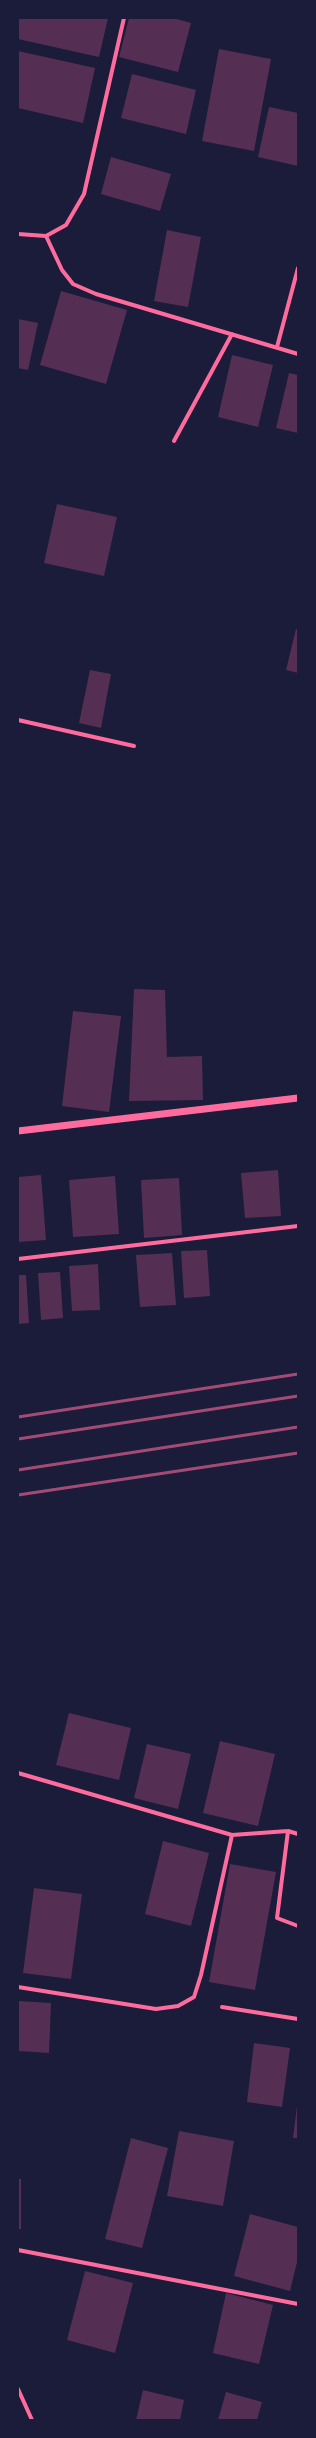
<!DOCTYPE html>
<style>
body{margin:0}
#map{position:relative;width:316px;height:2438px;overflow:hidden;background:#1b1b3a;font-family:Signika,sans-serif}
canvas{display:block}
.frame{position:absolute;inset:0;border:19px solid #1b1b3a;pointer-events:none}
</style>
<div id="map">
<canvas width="316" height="2438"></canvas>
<div class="frame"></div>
</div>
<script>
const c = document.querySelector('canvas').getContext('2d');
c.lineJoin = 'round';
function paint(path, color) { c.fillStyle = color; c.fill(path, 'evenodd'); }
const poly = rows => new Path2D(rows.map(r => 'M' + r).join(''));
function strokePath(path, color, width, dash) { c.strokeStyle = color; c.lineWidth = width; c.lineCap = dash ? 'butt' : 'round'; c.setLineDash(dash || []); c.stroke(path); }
paint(poly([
 [18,18,108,18,99,57,18,39],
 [129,18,173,18,191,23,178,72,119,57],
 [219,49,271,59,254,151,202,141],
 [18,51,95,68,83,123,18,108],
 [132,74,196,90,186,134,121,118],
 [269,107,298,113,298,166,258,157],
 [111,157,171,174,160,211,101,194],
 [167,230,201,237,188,307,154,301],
 [61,291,127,310,106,384,40,365],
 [18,319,38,323,28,370,18,368],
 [232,355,273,365,258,427,218,417],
 [289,373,298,375,298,433,276,428],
 [57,504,117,517,104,576,44,563],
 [296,629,298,629,298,673,286,670],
 [90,670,111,674,101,728,79,723],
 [134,989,165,990,167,1057,202,1056,203,1100,129,1101],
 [73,1011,121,1016,109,1112,62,1106],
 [278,1170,281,1216,245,1218,241,1173],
 [41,1175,46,1240,18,1242,18,1177],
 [115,1176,119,1234,73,1237,69,1180],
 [179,1178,182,1235,144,1238,141,1180],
 [207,1250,210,1296,184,1298,181,1251],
 [172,1253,176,1305,140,1307,136,1255],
 [98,1264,100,1310,72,1311,69,1266],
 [60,1272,63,1318,41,1320,38,1273],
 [18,1275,26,1275,29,1323,18,1324],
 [69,1713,131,1728,119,1780,56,1765],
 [220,1741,275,1754,258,1826,203,1813],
 [147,1744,191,1754,178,1809,134,1798],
 [163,1841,209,1853,191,1926,145,1914],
 [230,1864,276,1872,255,1990,209,1982],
 [34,1888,82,1894,71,1979,23,1973],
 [18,2001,51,2003,49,2053,18,2051],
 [254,2043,290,2048,282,2107,247,2102],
 [297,2106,298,2106,298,2138,293,2138],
 [179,2131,234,2141,223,2206,167,2196],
 [131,2138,168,2148,142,2248,105,2239],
 [18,2179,21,2179,21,2229,18,2229],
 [250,2214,298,2227,298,2258,290,2291,234,2276],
 [85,2271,133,2283,115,2353,67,2340],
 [226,2293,273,2305,259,2364,213,2353],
 [143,2390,184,2400,180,2420,136,2420],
 [226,2392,262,2402,257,2420,218,2420]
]), '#542f53');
strokePath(poly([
 [18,234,46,236,66,225,84,194,124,18],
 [46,236,62,270,73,284,96,294,298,354],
 [277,347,298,268],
 [174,441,232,334],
 [18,720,134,746],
 [18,1259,298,1226],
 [18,1773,232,1835,288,1831,298,1834],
 [288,1831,277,1918,298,1926],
 [18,1987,156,2009,178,2006,194,1997,201,1975,232,1835],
 [222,2007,298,2019],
 [18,2250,298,2304],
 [18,2389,32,2420]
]), '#ff6b9d', 4);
strokePath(poly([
 [18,1131,298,1098]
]), '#ff6b9d', 7);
strokePath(poly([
 [18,1417,298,1374],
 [18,1439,298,1396],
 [18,1470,298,1427],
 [18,1495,298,1453]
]), '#a44b75', 3);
</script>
